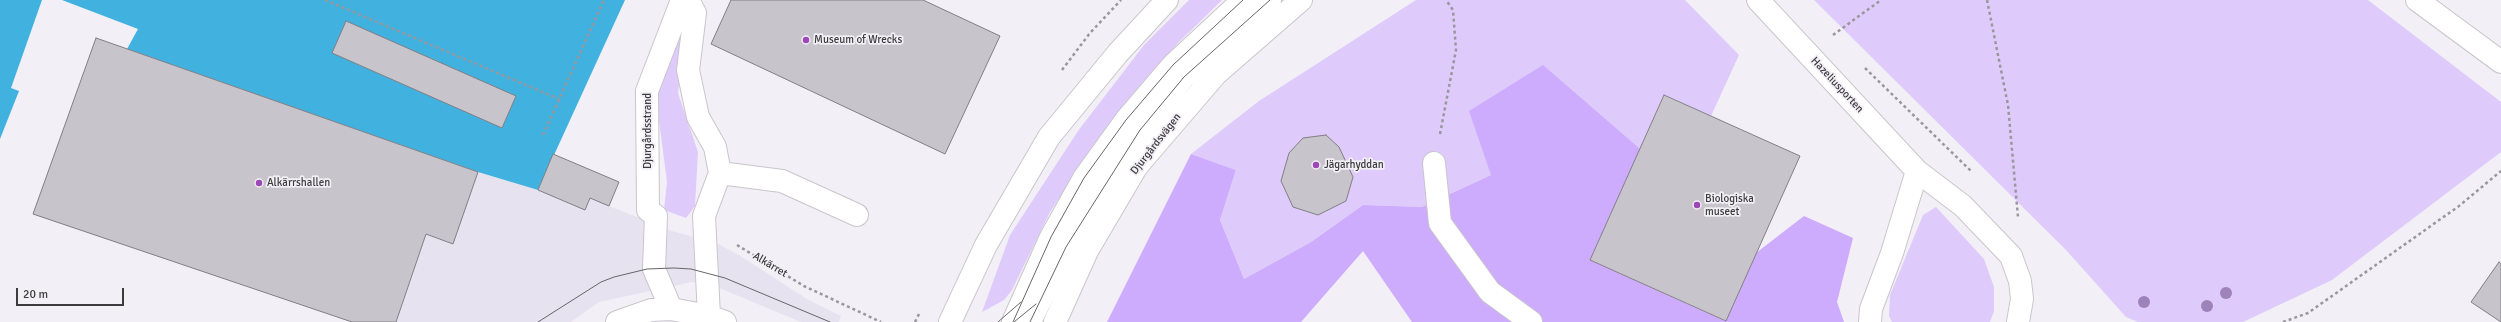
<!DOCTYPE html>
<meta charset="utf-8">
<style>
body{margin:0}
#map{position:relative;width:2501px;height:322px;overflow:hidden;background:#f2eff6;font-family:Signika,sans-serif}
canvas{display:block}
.scale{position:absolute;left:16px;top:288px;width:108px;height:18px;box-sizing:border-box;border:2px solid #3c3b3d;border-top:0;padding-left:5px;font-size:12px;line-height:14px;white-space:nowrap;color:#3c3b3d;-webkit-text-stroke:3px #f2eff6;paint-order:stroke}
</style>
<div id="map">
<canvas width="2501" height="322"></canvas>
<div class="scale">20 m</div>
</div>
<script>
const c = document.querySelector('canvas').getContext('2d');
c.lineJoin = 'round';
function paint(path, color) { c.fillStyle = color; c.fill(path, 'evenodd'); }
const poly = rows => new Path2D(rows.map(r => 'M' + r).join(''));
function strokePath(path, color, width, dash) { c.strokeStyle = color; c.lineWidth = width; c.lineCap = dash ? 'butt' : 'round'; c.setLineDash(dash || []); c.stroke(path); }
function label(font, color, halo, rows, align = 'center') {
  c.font = font + ' Signika,sans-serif'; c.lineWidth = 3.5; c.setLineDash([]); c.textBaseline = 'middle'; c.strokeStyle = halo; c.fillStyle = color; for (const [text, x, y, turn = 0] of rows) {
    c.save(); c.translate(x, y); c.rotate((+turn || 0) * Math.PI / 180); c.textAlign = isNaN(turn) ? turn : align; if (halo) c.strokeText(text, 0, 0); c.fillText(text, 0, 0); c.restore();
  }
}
paint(poly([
 [96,38,478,172,538,190,553,154,619,182,609,206,672,231,718,244,739,255,807,299,841,316,839,322,801,322,712,285,692,282,599,302,571,322,352,322,33,214]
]), '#e7e2ef');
paint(poly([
 [1189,0,1222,0,1177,44,1101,135,1050,212,1012,290,1004,300,982,312,1010,235,1078,131,1144,45],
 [1416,0,1685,0,1739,55,1711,116,1664,95,1640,149,1491,175,1422,207,1363,205,1311,242,1244,279,1220,220,1236,170,1191,154,1259,101],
 [1814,0,2368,0,2501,102,2501,152,2332,280,2243,322,2138,322,2126,317,2066,250],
 [678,23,686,26,678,93,698,152,695,206,686,218,664,210,667,182,655,90],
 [1936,207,1984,259,1994,287,1994,311,1990,322,1892,322,1889,316,1890,295,1923,215]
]), '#decbfc');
paint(poly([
 [1543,65,1640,149,1590,260,1725,321,1756,253,1804,216,1853,238,1837,302,1844,322,1412,322,1363,251,1301,322,1107,322,1191,154,1236,170,1220,220,1244,279,1311,242,1363,205,1422,207,1491,175,1469,111]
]), '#cdabfd');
paint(poly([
 [0,0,42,0,11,88,19,91,0,139],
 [62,0,625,0,538,190,478,172,127,49,138,29]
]), '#41b2df');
const building = poly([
 [731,0,923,0,1000,36,945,154,711,44,731,0],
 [346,21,516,96,502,128,332,53,346,21],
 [96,38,478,172,453,244,426,234,396,322,352,322,33,214,96,38],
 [1664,95,1800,156,1726,321,1590,260,1664,95],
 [1326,135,1339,147,1353,177,1346,201,1318,215,1293,207,1281,181,1289,153,1303,138,1326,135],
 [553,154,619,182,609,206,590,198,585,210,538,190,553,154],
 [2499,262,2501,264,2501,322,2471,302,2499,262]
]);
paint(building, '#c7c5cb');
strokePath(building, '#817f85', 1);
const minor = poly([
 [688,0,695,13,688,70,698,117,715,147,720,173,704,216,709,316],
 [1758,0,1917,171,1963,206,2011,256,2020,281,2022,299,2018,322],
 [2417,0,2501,62],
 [1434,163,1440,223,1490,292,1531,322],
 [720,173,782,181,857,215],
 [671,309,654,269,656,216,648,210,647,91,682,0],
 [617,322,651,310,671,309,709,316,725,322],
 [950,322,986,245,1049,137,1118,53,1167,0],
 [1013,322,1051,237,1084,178,1126,120,1173,65,1243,0],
 [1030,322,1066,247,1140,130,1184,77,1270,0],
 [1055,322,1087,251,1137,166,1216,74,1301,0],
 [1870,322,1871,309,1892,253,1917,171]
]);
strokePath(minor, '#c8c6cc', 24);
strokePath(poly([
 [325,0,559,99],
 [1987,0,2008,105,2018,217],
 [1833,35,1881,0],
 [1865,68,1972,172],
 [1062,70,1090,33,1121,0],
 [1440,134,1456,50,1453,10,1446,0],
 [543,135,604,0],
 [737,245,804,286,881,322],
 [915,322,919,314],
 [2283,322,2308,313,2459,206,2501,171]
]), '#99979c', 2.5, [3, 3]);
strokePath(minor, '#fff', 22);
strokePath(poly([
 [538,322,601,282,614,277,647,269,674,268,691,269,725,278,830,322],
 [998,322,1021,302],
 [1013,322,1051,237,1084,178,1126,120,1173,65,1243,0],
 [1014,322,1036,304],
 [1030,322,1066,247,1140,130,1184,77,1270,0]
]), '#676669', 1);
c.fillStyle = '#9d83b9';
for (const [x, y] of [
 [2226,293],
 [2144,302],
 [2207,306]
]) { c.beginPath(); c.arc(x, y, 6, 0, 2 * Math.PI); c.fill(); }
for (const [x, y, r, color] of [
 [806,40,4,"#9d48b6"],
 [1316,165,4,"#9d48b6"],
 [259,183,4,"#9d48b6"],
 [1697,205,4,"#9d48b6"]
]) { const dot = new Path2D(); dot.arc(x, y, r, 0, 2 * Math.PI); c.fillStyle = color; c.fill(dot); strokePath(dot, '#f2eff6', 1.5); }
label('11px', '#3c3b3d', '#f2eff6', [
 ["Museum of Wrecks",814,40],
 ["Jägarhyddan",1324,165],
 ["Alkärrshallen",267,183],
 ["Biologiska",1705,199],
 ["museet",1705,212]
], 'left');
label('11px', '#3c3b3d', '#f2eff6', [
 ["Hazeliusporten",1837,85,47],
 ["Djurgårdsstrand",648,131,-90],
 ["Djurgårdsvägen",1156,144,-52],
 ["Alkärret",770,265,31]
]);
</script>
